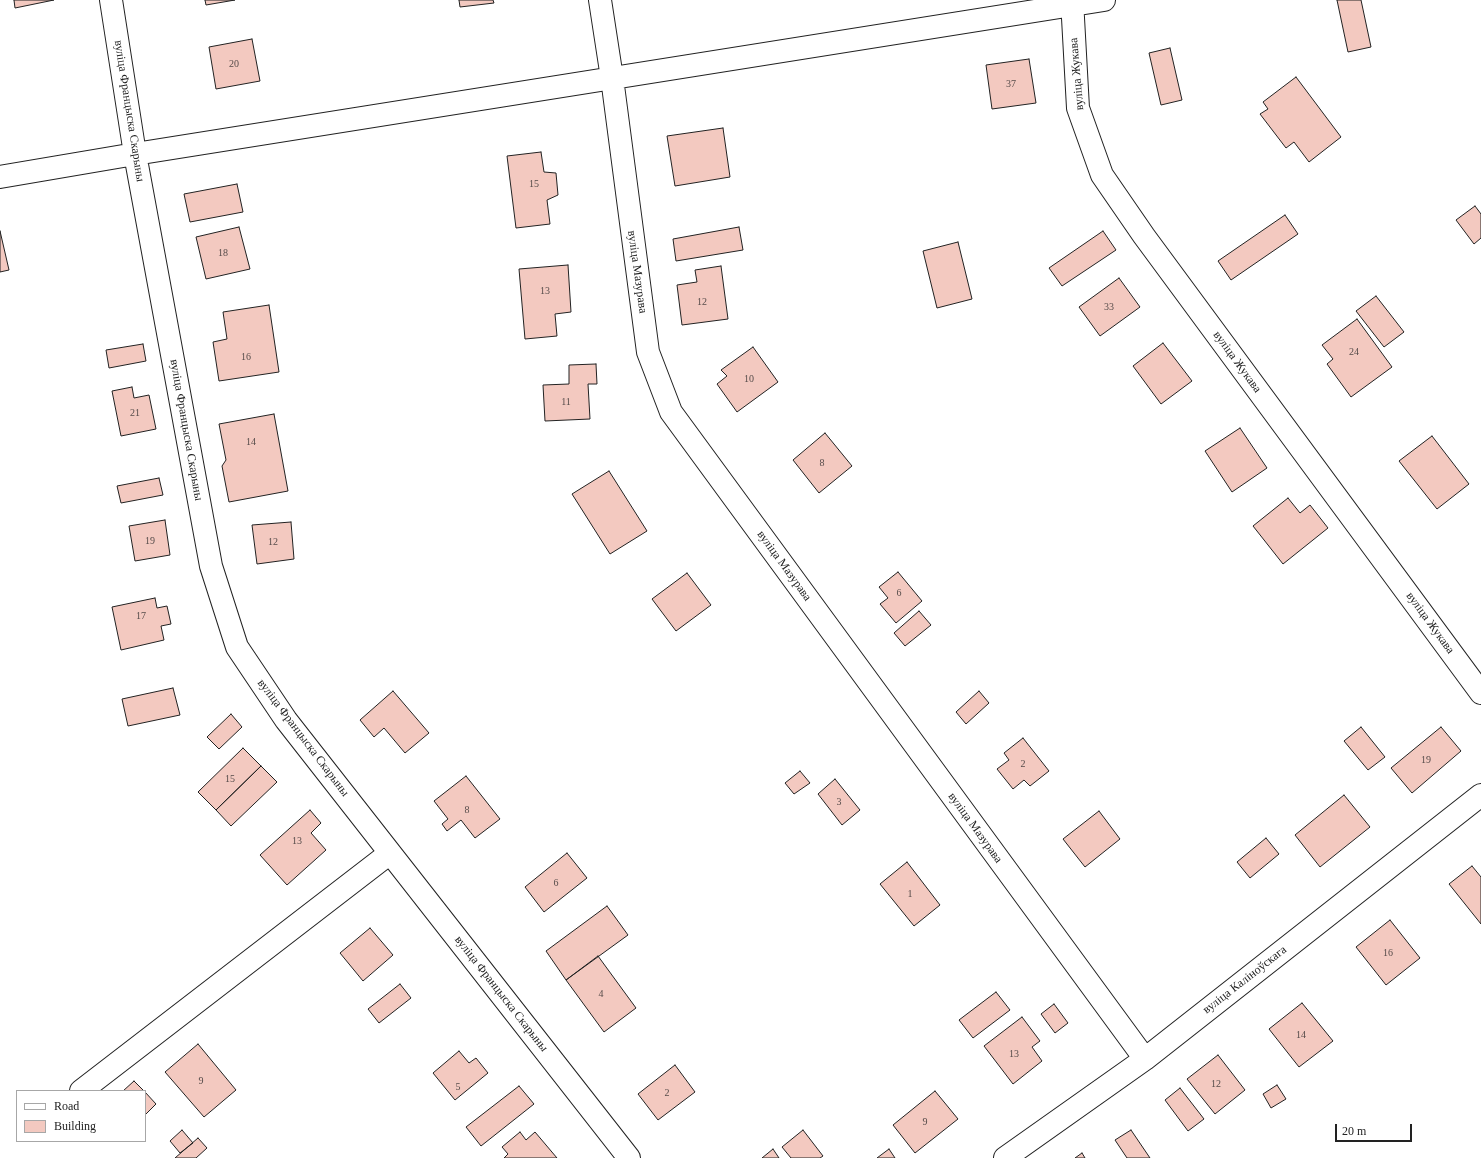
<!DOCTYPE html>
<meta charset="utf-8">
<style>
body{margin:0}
#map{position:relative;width:1481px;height:1158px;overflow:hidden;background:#fff;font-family:Georgia,serif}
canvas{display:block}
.legend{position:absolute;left:16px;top:1090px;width:130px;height:52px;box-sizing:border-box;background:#fff;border:1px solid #a7a7a7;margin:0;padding:5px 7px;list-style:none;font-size:12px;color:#222}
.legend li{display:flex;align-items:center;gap:8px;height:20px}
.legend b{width:20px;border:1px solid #a7a7a7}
.scale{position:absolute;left:1335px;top:1124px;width:77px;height:18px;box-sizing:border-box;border:2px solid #222;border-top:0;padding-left:5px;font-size:12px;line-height:14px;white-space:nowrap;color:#222;-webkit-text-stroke:3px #fff;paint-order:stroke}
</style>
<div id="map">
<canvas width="1481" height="1158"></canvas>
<ul class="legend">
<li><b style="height:5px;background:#fff"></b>Road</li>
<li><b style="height:11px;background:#f3c9c0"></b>Building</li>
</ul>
<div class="scale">20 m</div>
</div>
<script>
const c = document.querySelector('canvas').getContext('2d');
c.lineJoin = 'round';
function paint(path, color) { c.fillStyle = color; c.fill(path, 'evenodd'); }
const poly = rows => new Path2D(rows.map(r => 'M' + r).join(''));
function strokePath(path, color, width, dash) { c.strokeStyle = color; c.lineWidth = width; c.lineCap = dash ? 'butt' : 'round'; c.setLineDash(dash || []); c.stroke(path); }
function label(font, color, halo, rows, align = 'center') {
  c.font = font + ' Georgia,serif'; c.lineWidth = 3; c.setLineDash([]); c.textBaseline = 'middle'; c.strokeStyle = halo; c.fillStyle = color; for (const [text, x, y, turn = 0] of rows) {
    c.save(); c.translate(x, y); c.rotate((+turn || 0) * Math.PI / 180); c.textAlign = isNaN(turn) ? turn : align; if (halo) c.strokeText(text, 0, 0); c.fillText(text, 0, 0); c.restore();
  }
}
const building = poly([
 [14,0,54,0,15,8,14,0],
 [205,0,235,0,206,5,205,0],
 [459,0,493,0,494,3,460,7,459,0],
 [1337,0,1361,0,1371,47,1348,52,1337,0],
 [252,39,260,81,216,89,209,47,252,39],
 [1170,48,1182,100,1161,105,1149,53,1170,48],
 [1029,59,1036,103,992,109,986,65,1029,59],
 [1296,77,1341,137,1309,162,1294,142,1286,148,1260,114,1268,109,1263,102,1296,77],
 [723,128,730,177,675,186,667,136,723,128],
 [541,152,544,172,556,173,558,195,547,200,550,224,516,228,507,156,541,152],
 [237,184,243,212,190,222,184,194,237,184],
 [1475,206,1481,214,1481,238,1474,244,1456,220,1475,206],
 [1285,215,1298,234,1231,280,1218,261,1285,215],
 [239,227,250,269,206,279,196,237,239,227],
 [739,227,743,250,676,261,673,239,739,227],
 [0,231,9,270,0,272,0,231],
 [1103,231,1116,250,1062,286,1049,268,1103,231],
 [958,242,972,299,937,308,923,251,958,242],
 [568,265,571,312,555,314,557,336,525,339,519,269,568,265],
 [721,266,728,319,682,325,677,285,697,282,695,270,721,266],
 [1119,278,1140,307,1100,336,1079,307,1119,278],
 [1376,296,1404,332,1384,347,1356,311,1376,296],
 [269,305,279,372,219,381,213,342,227,339,223,312,269,305],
 [1357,319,1392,367,1351,397,1327,364,1333,359,1322,345,1357,319],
 [1163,343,1192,381,1161,404,1133,366,1163,343],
 [143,344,146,361,109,368,106,350,143,344],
 [753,347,778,382,737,412,717,384,727,376,721,370,753,347],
 [596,364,597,384,588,384,590,419,545,421,543,385,569,384,569,365,596,364],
 [132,387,134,398,149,395,156,429,121,436,112,391,132,387],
 [274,414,288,491,229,502,222,466,226,460,219,424,274,414],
 [1240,428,1267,468,1232,492,1205,451,1240,428],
 [825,433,852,466,819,493,793,460,825,433],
 [1432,436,1469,484,1437,509,1399,461,1432,436],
 [609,471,647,531,610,554,572,494,609,471],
 [159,478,163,495,121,503,117,486,159,478],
 [1288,498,1300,513,1310,505,1328,528,1283,564,1253,526,1288,498],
 [165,520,170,555,135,561,129,526,165,520],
 [291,522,294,559,257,564,252,525,291,522],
 [898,572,922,601,896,623,880,604,888,598,879,587,898,572],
 [687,573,711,605,676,631,652,599,687,573],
 [155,598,157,608,167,606,171,624,161,626,164,640,121,650,112,607,155,598],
 [919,611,931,625,905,646,894,633,919,611],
 [173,688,180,715,128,726,122,699,173,688],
 [393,691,429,733,405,753,384,728,374,737,360,720,393,691],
 [979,691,989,703,966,724,956,712,979,691],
 [231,714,242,727,219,749,207,737,231,714],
 [1361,727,1385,757,1368,770,1344,741,1361,727],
 [1441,727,1461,751,1412,793,1391,768,1441,727],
 [1023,738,1049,771,1030,786,1024,780,1013,789,997,769,1009,760,1004,753,1023,738],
 [243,748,261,766,216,810,198,792,243,748],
 [261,766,277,782,231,826,216,810,261,766],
 [800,771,810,783,794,794,785,783,800,771],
 [466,776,500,819,475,838,461,820,447,831,442,824,448,819,434,801,466,776],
 [835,779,860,810,842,825,818,794,835,779],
 [1344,795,1370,827,1320,867,1295,835,1344,795],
 [310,810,321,823,311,833,326,850,287,885,260,855,310,810],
 [1099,811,1120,839,1085,867,1063,839,1099,811],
 [1266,838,1279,854,1250,878,1237,862,1266,838],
 [567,853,587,878,544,912,525,887,567,853],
 [907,862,940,905,914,926,880,884,907,862],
 [1472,866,1481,877,1481,924,1449,884,1472,866],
 [607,906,628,935,566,980,546,951,607,906],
 [1390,920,1420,958,1386,985,1356,947,1390,920],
 [370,928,393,955,363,981,340,953,370,928],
 [598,956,636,1008,604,1032,566,980,598,956],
 [400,984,411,998,379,1023,368,1009,400,984],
 [996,992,1010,1010,973,1038,959,1020,996,992],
 [1302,1003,1333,1041,1299,1067,1269,1029,1302,1003],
 [1054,1004,1068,1023,1055,1033,1041,1014,1054,1004],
 [1022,1017,1040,1041,1032,1047,1042,1061,1013,1084,984,1046,1022,1017],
 [198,1044,236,1090,204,1117,165,1072,198,1044],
 [459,1051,469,1063,476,1058,488,1073,455,1100,433,1073,459,1051],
 [1218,1055,1245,1090,1215,1114,1187,1079,1218,1055],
 [675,1065,695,1092,658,1120,638,1094,675,1065],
 [134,1081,144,1091,123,1091,134,1081],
 [1277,1085,1286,1099,1271,1108,1263,1094,1277,1085],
 [519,1086,534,1104,481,1146,466,1127,519,1086],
 [1180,1088,1204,1119,1188,1131,1165,1100,1180,1088],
 [935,1091,958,1119,915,1153,893,1125,935,1091],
 [145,1092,156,1104,145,1115,145,1092],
 [182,1130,193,1143,180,1153,170,1141,182,1130],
 [803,1130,823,1156,820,1158,791,1158,782,1147,803,1130],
 [1131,1130,1150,1158,1127,1158,1115,1140,1131,1130],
 [520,1132,526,1140,535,1132,557,1158,504,1158,508,1154,502,1147,520,1132],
 [198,1138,207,1148,196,1158,175,1158,198,1138],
 [773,1149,779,1158,762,1158,773,1149],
 [889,1149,895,1158,877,1158,889,1149],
 [1082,1153,1085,1158,1075,1158,1082,1153]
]);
paint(building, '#f3c9c0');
strokePath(building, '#222', 1);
const minor = poly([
 [111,0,135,154,211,566,237,647,286,720,629,1158],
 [600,0,612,78,648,352,671,412,1145,1059],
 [1072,0,1078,108,1102,175,1144,236,1481,693],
 [0,177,135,154,1104,0],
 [81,1091,390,853],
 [1005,1158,1145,1059,1481,795]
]);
strokePath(minor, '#222', 24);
strokePath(minor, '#fff', 22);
label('10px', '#564c4a', null, [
 ["20",234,64],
 ["37",1011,84],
 ["15",534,184],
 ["18",223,253],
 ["13",545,291],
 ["12",702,302],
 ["33",1109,307],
 ["24",1354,352],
 ["16",246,357],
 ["10",749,379],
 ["11",566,402],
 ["21",135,413],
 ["14",251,442],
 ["8",822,463],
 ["19",150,541],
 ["12",273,542],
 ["6",899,593],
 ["17",141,616],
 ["19",1426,760],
 ["2",1023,764],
 ["15",230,779],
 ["3",839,802],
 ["8",467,810],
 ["13",297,841],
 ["6",556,883],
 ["1",910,894],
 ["16",1388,953],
 ["4",601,994],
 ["14",1301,1035],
 ["13",1014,1054],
 ["9",201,1081],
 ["12",1216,1084],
 ["5",458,1087],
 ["2",667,1093],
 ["9",925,1122]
]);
label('12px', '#222', '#fff', [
 ["вуліца Жукава",1077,74,-95],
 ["вуліца Францыска Скарыны",129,111,81],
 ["вуліца Мазурава",637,272,82],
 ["вуліца Жукава",1237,362,54],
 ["вуліца Францыска Скарыны",186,430,80],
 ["вуліца Мазурава",784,566,54],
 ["вуліца Жукава",1430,623,54],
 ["вуліца Францыска Скарыны",303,738,53],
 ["вуліца Мазурава",975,828,54],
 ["вуліца Каліноўскага",1245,980,-38],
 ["вуліца Францыска Скарыны",501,994,52]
]);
</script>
